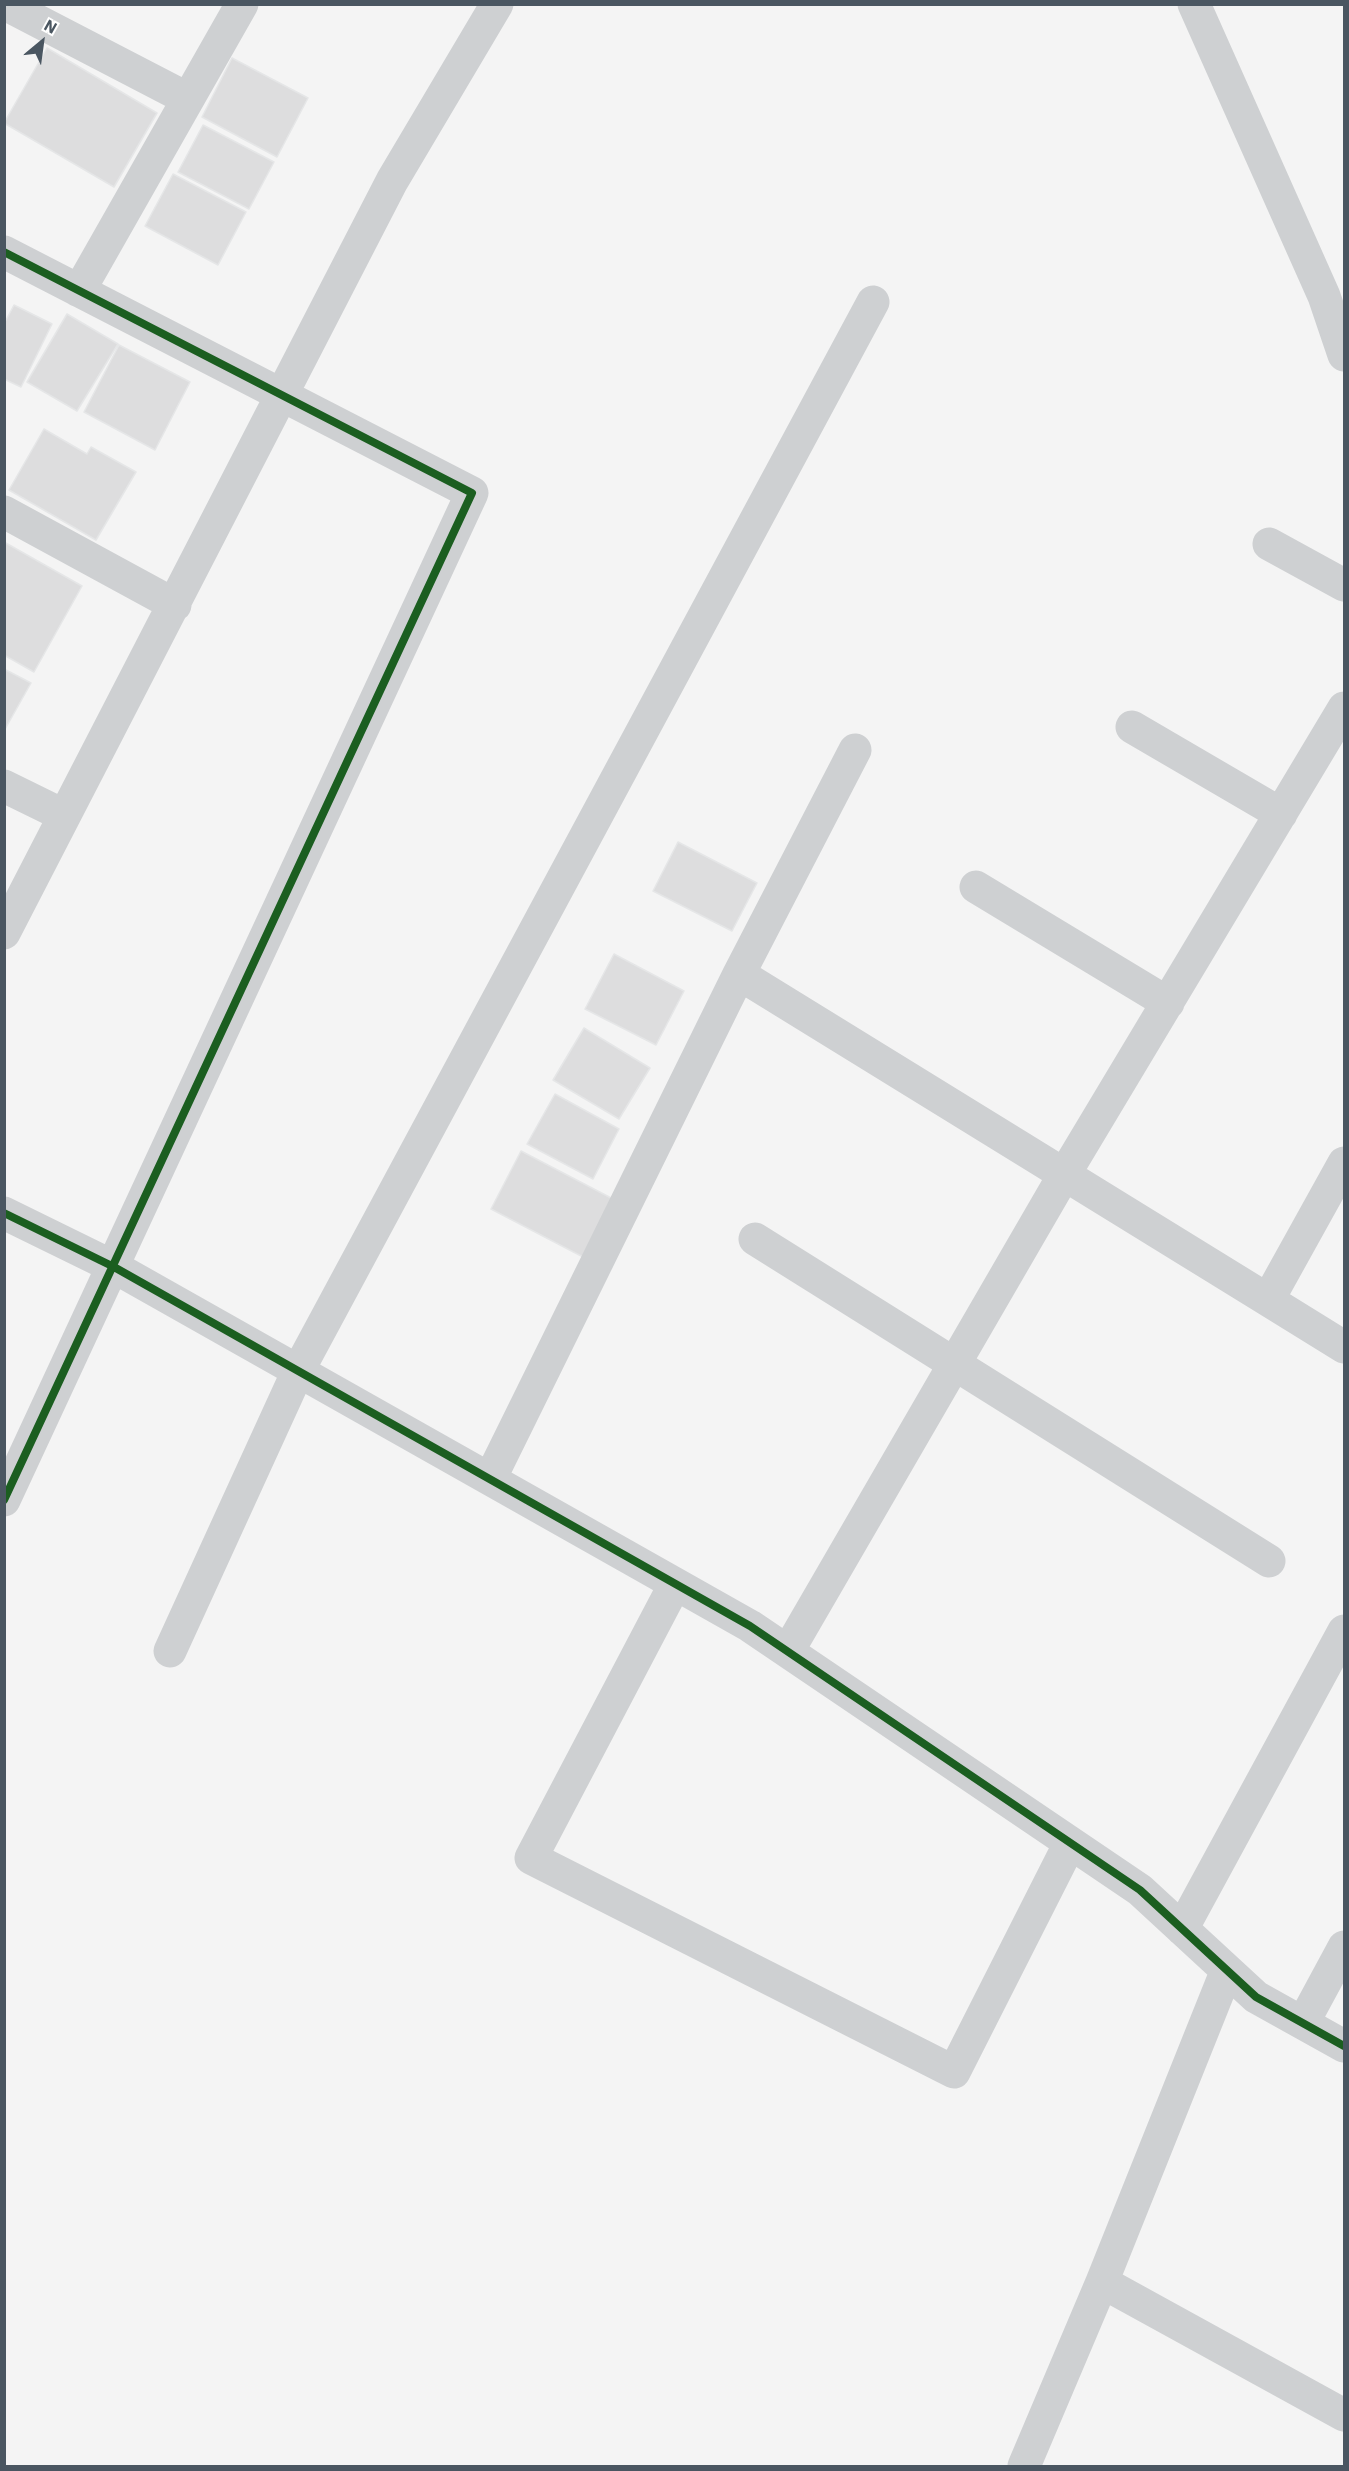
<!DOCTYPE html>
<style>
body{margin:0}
#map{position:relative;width:1349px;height:2471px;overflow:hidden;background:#f4f4f4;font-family:"IBM Plex Sans",sans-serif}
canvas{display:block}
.frame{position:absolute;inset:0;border:6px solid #4a5661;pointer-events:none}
.north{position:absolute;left:12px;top:12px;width:60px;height:60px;-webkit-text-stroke:4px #fff;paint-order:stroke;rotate:29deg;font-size:16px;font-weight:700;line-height:24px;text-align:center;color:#4a5661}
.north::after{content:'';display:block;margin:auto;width:21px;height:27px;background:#4a5661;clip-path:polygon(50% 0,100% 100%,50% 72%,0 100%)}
</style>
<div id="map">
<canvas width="1349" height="2471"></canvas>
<div class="frame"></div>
<div class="north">N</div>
</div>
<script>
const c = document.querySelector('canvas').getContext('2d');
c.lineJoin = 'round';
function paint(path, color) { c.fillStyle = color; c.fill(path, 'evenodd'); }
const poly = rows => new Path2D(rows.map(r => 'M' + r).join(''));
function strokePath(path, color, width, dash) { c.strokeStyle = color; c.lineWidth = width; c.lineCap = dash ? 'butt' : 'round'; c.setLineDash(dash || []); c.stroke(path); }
const building = poly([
 [47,48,157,113,114,187,4,123,47,48],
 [232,58,308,98,277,157,202,117,232,58],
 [203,125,274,162,249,209,178,172,203,125],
 [173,174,246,212,218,265,145,226,173,174],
 [14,305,52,324,21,387,4,379,4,324,14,305],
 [67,314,118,344,77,411,27,382,67,314],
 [119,345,190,382,155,450,84,412,119,345],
 [44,429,87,454,91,447,136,472,96,540,9,490,44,429],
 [4,542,82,586,34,672,4,655,4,542],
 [4,669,31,683,4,731,4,669],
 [678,842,757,883,732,931,653,891,678,842],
 [614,954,684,991,656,1045,585,1009,614,954],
 [584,1028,650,1068,619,1119,553,1080,584,1028],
 [555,1094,619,1129,593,1179,527,1144,555,1094],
 [521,1151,615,1200,585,1258,491,1209,521,1151]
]);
paint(building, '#ddddde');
strokePath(building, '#e5e6e7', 1.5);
strokePath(poly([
 [5,4,188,99],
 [1194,4,1324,296,1344,355],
 [4,252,472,493,4,1500],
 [79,291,242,4],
 [4,512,175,605],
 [1269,544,1344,585],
 [1132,727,1281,814],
 [4,786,63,815],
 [976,887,1168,1003],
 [4,933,392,181,497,4],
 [739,974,855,750],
 [4,1213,114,1267,750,1626,1140,1890,1256,1997,1344,2046],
 [755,1239,1269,1561],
 [1268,1300,1344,1347],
 [490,1479,739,974,1268,1300,1344,1163],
 [675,1584,531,1858,954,2072,1070,1843],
 [170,1651,298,1371,873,302],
 [788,1651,1064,1175,1344,708],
 [1182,1929,1344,1631],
 [1303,2023,1344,1947],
 [1102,2282,1344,2415],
 [1024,2466,1102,2282,1227,1970]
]), '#ced0d2', 33);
strokePath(poly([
 [4,252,472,493,4,1500],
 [4,1213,114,1267,750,1626,1140,1890,1256,1997,1344,2046]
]), '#1b5e20', 8);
</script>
